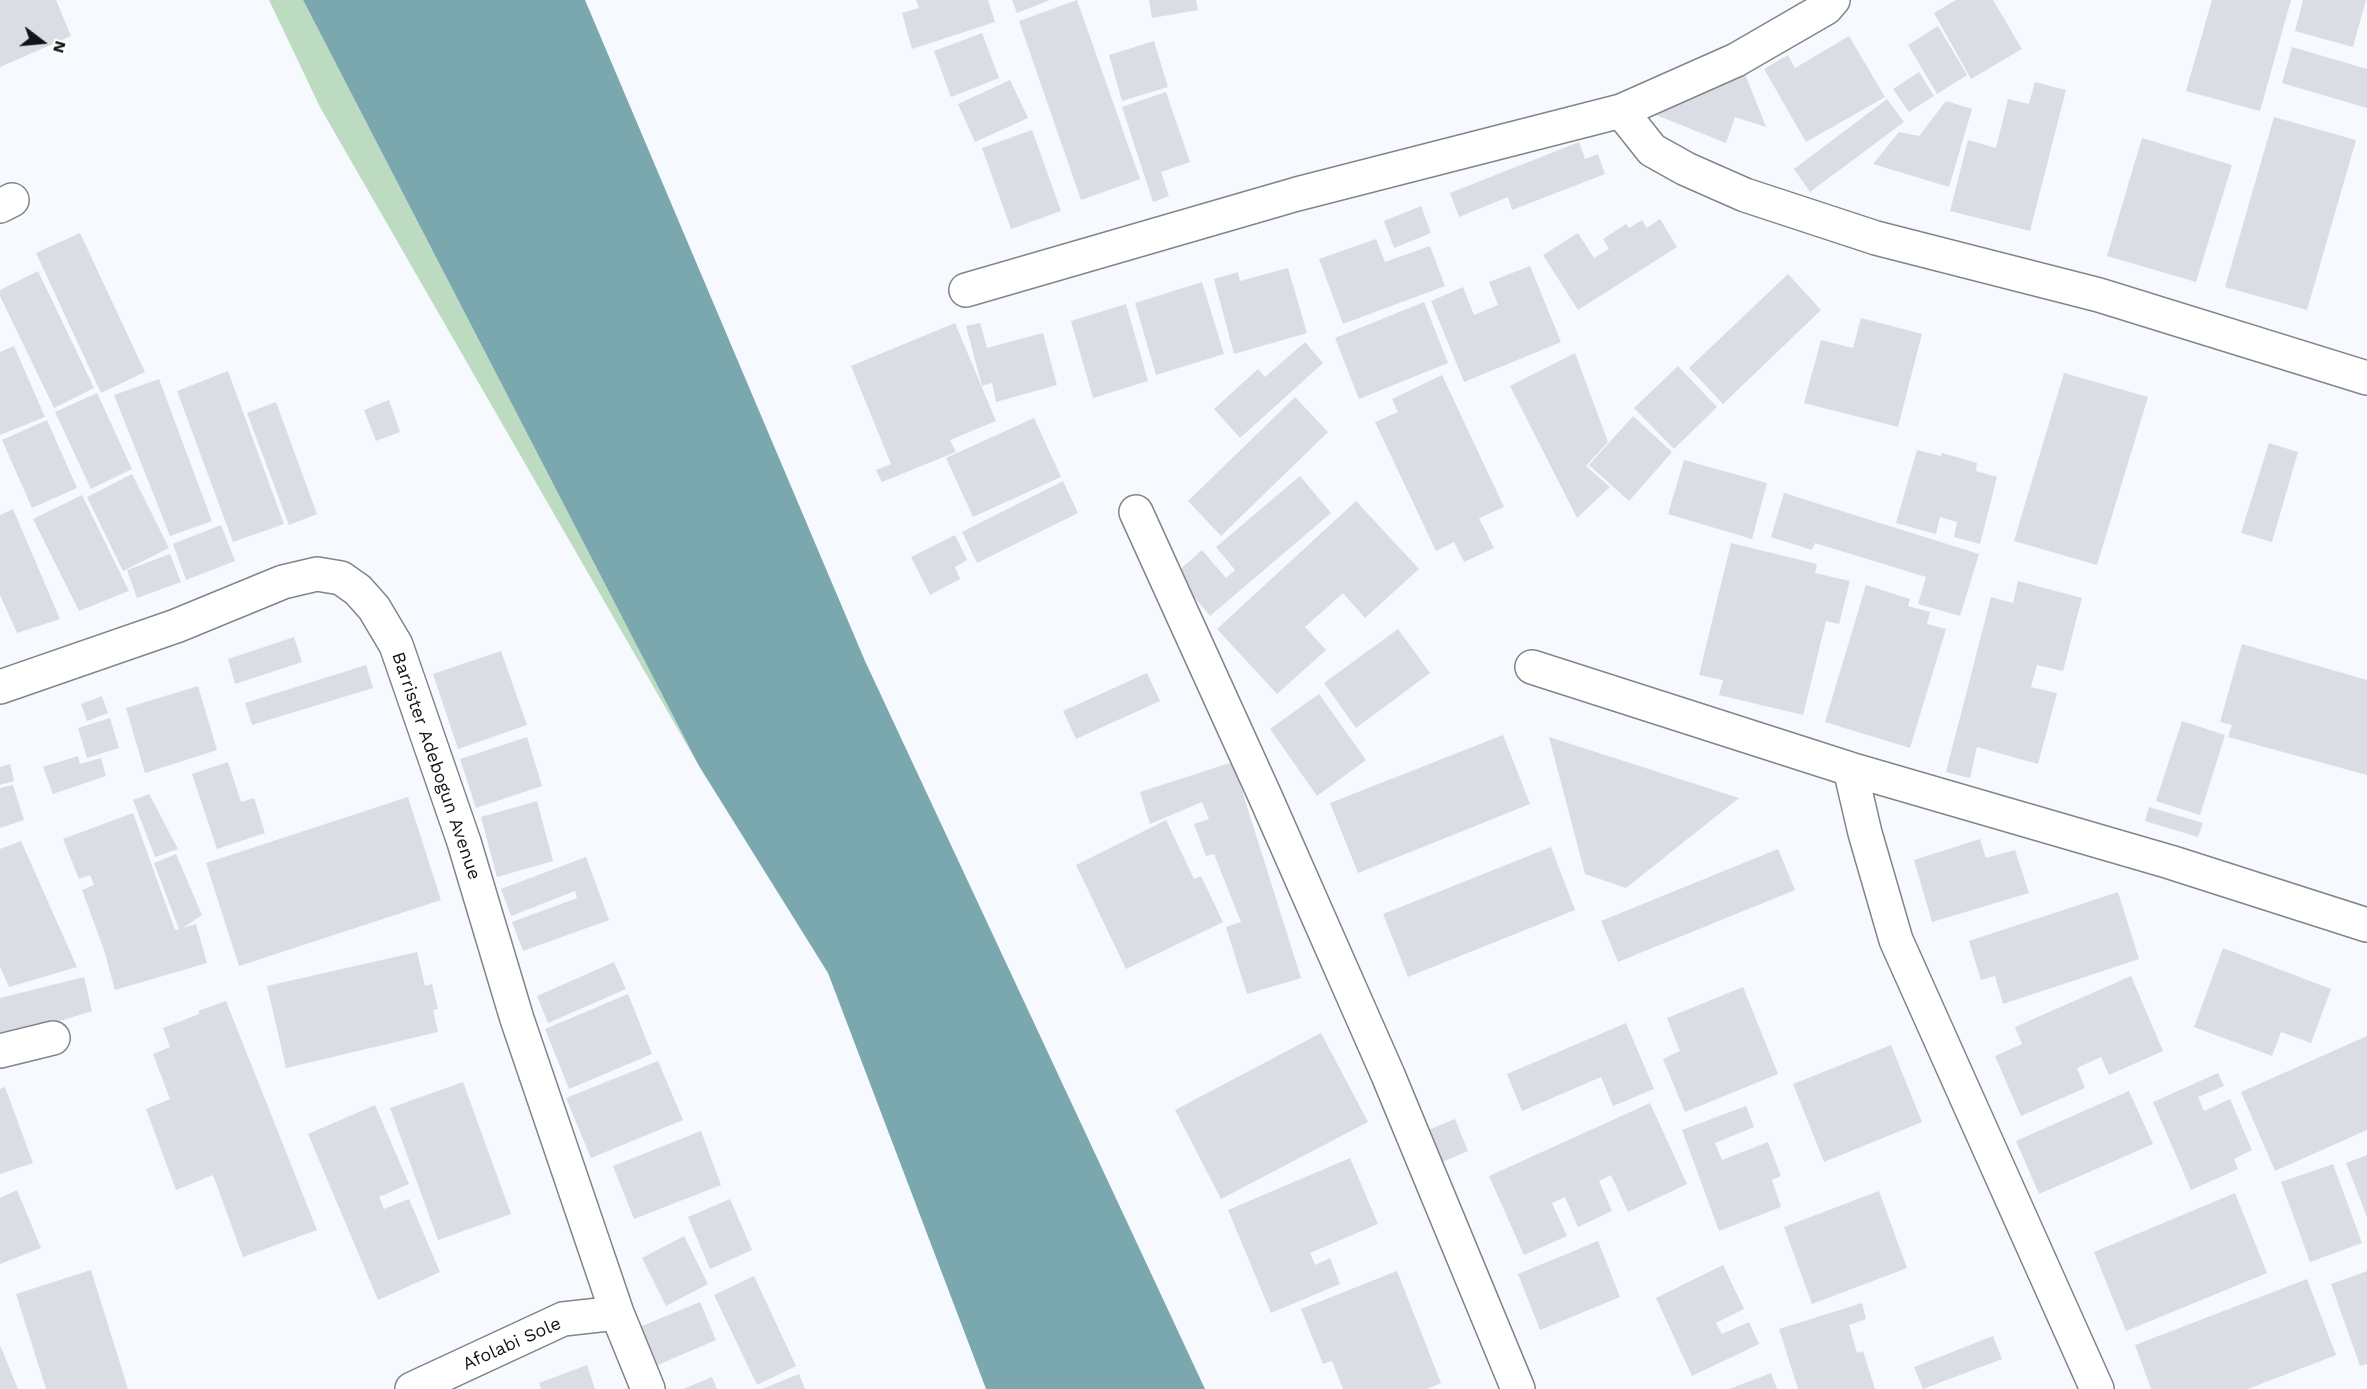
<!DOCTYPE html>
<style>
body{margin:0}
#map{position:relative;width:2367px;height:1389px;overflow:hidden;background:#f6f9fe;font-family:"Work Sans",sans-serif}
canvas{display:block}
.north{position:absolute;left:12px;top:12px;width:60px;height:60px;-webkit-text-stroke:4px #fff;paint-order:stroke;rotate:106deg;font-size:16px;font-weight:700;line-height:24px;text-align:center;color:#131417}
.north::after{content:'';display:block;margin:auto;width:21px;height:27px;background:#131417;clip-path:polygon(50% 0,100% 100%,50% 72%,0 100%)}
</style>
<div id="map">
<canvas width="2367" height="1389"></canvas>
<div class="north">N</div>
</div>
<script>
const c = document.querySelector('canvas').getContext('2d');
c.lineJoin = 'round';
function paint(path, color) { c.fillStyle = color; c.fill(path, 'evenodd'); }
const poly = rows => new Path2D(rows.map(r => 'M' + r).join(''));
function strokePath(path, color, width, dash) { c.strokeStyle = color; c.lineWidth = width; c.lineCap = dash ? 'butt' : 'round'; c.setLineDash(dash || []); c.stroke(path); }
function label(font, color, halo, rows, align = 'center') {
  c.font = font + ' "Work Sans",sans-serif'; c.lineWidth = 5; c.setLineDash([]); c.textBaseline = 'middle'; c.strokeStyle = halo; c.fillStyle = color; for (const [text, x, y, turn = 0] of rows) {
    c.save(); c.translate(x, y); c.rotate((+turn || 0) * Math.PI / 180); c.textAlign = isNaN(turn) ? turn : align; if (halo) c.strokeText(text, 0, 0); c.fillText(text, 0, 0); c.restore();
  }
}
paint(poly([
 [269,0,303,0,699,766,320,107]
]), '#bddbc1');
paint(poly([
 [303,0,585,0,865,661,1205,1389,986,1389,828,973,699,766]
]), '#7aa8ae');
paint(poly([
 [0,0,56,0,71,36,0,67],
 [916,0,988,0,995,22,912,49,902,13,919,8],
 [1012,0,1050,0,1017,13],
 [1077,0,1140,179,1081,200,1019,21],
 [1149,0,1196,0,1198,10,1152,18],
 [1956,0,1993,0,2022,49,1971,79,1934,13],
 [2212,0,2291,0,2260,111,2186,91],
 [2303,0,2366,0,2353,47,2295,31],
 [1938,26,1967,75,1937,94,1908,45],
 [982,33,999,78,951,97,934,51],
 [1849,36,1885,97,1806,142,1764,69,1788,55,1795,68],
 [1154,41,1168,87,1122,101,1109,55],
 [2292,47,2367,69,2367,108,2282,83],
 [1742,66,1766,127,1735,117,1726,143,1646,111],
 [1919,72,1934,96,1909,112,1893,89],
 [1010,80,1028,118,975,142,958,104],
 [2035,82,2066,90,2030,231,1950,211,1968,140,1996,148,2008,99,2029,104],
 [1166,92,1190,162,1161,172,1169,196,1153,202,1122,107],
 [1887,99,1904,122,1810,192,1794,169],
 [1946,101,1972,109,1949,187,1873,164,1899,132,1919,136],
 [2274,117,2356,140,2307,310,2225,287],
 [1032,130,1061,211,1011,229,982,148],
 [2142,138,2232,165,2196,282,2107,256],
 [1579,142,1585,159,1598,154,1605,174,1512,210,1508,197,1459,217,1450,193],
 [1421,206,1431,233,1394,248,1384,221],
 [1660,219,1677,247,1578,310,1543,255,1578,233,1594,258,1609,249,1603,239,1626,224,1629,228,1642,220,1647,228],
 [80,233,145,372,101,393,36,253],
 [1376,239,1385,262,1430,246,1445,286,1343,324,1319,259],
 [1530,266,1561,342,1464,382,1431,301,1463,287,1474,315,1498,305,1489,282],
 [1288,268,1307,333,1234,354,1214,279,1238,272,1240,281],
 [38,271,94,388,54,408,0,296,0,290],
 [1788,274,1821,310,1723,404,1689,368],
 [1202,282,1224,354,1156,375,1135,303],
 [1424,302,1448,363,1359,399,1335,338],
 [1126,304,1148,381,1093,398,1071,321],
 [1861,318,1922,334,1898,427,1804,403,1821,340,1853,348],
 [955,323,996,421,950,440,956,452,882,482,876,470,891,464,851,366],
 [980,323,987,348,1043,333,1057,385,996,402,992,383,982,386,966,326],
 [1305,342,1323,363,1240,438,1214,409,1258,369,1265,377],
 [14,346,45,417,0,435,0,352],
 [1575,353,1608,442,1586,466,1610,487,1577,518,1510,386],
 [1678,366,1717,407,1674,449,1634,408],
 [228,371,284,524,233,542,177,391],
 [2064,373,2148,397,2097,565,2014,541],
 [1442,375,1504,507,1479,518,1494,548,1464,562,1454,542,1436,551,1375,422,1398,412,1392,399],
 [159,379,212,521,170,536,114,395],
 [97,393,132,469,91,489,55,412],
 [1295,397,1328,432,1221,536,1188,501],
 [389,400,400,432,376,441,364,410],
 [276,402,317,514,289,525,247,413],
 [1633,416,1672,452,1629,501,1589,465],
 [1034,418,1061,477,973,517,946,458],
 [47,420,77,488,32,508,2,440],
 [2269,443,2298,452,2272,542,2241,533],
 [1917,450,1941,456,1942,453,1977,463,1976,471,1997,477,1980,544,1954,537,1957,522,1940,517,1936,534,1896,523],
 [1684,460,1767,483,1752,539,1668,514],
 [132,474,169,548,123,571,87,497],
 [1300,476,1331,513,1210,616,1175,574,1202,550,1226,578,1235,570,1216,547],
 [1063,481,1078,513,977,563,962,532],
 [1784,493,1979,554,1960,616,1918,604,1926,577,1815,543,1812,550,1771,537],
 [82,495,129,591,79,611,33,519],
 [1356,501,1419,569,1365,618,1343,593,1305,627,1326,650,1277,694,1217,629],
 [13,509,60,619,17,633,0,595,0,515],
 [221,525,235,561,186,580,173,544],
 [955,535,967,560,955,567,960,579,930,595,911,557],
 [1731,543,1817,564,1815,573,1850,581,1839,624,1826,621,1803,715,1719,695,1723,680,1699,675],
 [170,554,181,582,137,598,127,570],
 [2018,581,2082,598,2063,671,2037,665,2031,687,2057,693,2038,764,1977,747,1970,778,1946,772,1991,597,2013,603],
 [1866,585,1910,599,1908,606,1930,612,1927,624,1946,629,1910,748,1825,722],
 [1398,629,1430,673,1356,728,1324,683],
 [294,637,302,662,235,684,228,659],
 [2242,644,2367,680,2367,775,2228,737,2232,725,2220,722],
 [501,651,527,725,458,749,433,674],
 [366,665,373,688,252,725,245,703],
 [1147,673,1160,701,1076,739,1063,711],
 [198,686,217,750,145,773,126,708],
 [1319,694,1366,760,1317,796,1270,729],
 [102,696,108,713,87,721,81,704],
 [110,718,119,748,87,758,78,728],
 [2182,721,2225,735,2200,815,2156,801],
 [1503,735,1530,804,1358,873,1330,803],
 [527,737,542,786,476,808,460,759],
 [1549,737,1739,798,1626,888,1585,874],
 [78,756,80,764,101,758,106,776,53,794,43,767],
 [228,762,241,802,254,798,265,833,217,849,192,774],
 [1233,762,1301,978,1247,994,1226,927,1241,922,1214,854,1206,856,1194,824,1209,819,1202,802,1150,824,1140,792],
 [10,764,14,781,0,785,0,767],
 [13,785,24,820,0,828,0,788],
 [149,794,178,849,155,857,133,800],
 [408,797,441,900,239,966,206,863],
 [537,801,553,861,497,877,481,817],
 [2149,807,2203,823,2198,837,2145,821],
 [133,813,175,930,179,929,154,863,176,854,202,915,183,928,196,924,207,963,115,990,104,950,82,890,94,885,90,875,79,879,63,839],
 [1166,820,1194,879,1201,876,1223,922,1126,969,1076,865],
 [1980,839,1986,858,2015,850,2029,893,1932,922,1914,860],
 [21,841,77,967,9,987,0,967,0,849],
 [1551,847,1575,910,1408,977,1383,914],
 [1778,849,1795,890,1618,962,1601,921],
 [586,857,609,920,523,951,512,922,577,898,575,891,511,916,501,889],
 [2118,892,2139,959,2003,1004,1995,976,1981,980,1969,941],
 [2223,948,2331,989,2311,1043,2281,1032,2272,1056,2194,1027],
 [417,952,425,986,432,984,438,1009,433,1010,438,1032,286,1068,267,986],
 [614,962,626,989,548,1023,537,996],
 [2131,976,2163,1051,2109,1075,2101,1057,2077,1068,2085,1088,2021,1116,1995,1056,2022,1044,2015,1027],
 [84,977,92,1011,0,1040,0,998],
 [1743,987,1778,1074,1685,1112,1663,1059,1680,1051,1667,1018],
 [628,994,652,1054,569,1089,545,1029],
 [226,1001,317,1230,243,1257,213,1175,176,1190,146,1109,170,1099,153,1054,170,1047,163,1028,199,1014,198,1011],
 [1626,1023,1654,1089,1613,1106,1601,1077,1522,1111,1507,1074],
 [1321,1033,1368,1122,1221,1199,1175,1110],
 [2367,1036,2367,1130,2275,1171,2241,1092],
 [1891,1045,1922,1122,1824,1162,1793,1084],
 [658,1061,683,1120,591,1158,566,1098],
 [2218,1073,2224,1086,2198,1097,2204,1111,2230,1099,2252,1150,2234,1159,2238,1169,2191,1190,2153,1102],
 [463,1082,511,1214,438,1240,390,1108],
 [5,1087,33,1163,0,1174,0,1089],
 [2129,1091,2153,1144,2039,1194,2016,1141],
 [1650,1103,1687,1184,1628,1212,1611,1175,1599,1181,1612,1211,1578,1227,1565,1197,1552,1203,1567,1236,1524,1255,1489,1176],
 [375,1105,409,1184,379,1197,384,1209,409,1199,440,1272,378,1300,308,1134],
 [1746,1106,1754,1127,1715,1143,1722,1160,1768,1142,1781,1176,1772,1180,1781,1207,1719,1231,1682,1130],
 [1455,1119,1468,1151,1440,1163,1426,1131],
 [701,1131,721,1185,634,1219,613,1166],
 [2367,1155,2367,1217,2346,1163],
 [1350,1158,1378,1224,1310,1253,1315,1265,1330,1258,1340,1284,1271,1313,1228,1210],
 [2333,1164,2362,1243,2310,1262,2281,1182],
 [17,1190,41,1248,0,1264,0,1198],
 [1879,1191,1907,1268,1812,1304,1784,1227],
 [2235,1193,2267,1273,2126,1331,2094,1252],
 [730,1199,752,1250,710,1269,688,1217],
 [684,1236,708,1284,666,1306,642,1258],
 [1598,1241,1620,1297,1540,1330,1518,1274],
 [1723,1265,1744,1309,1716,1323,1722,1334,1749,1322,1759,1344,1692,1376,1656,1298],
 [91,1270,128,1389,46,1389,16,1294],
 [1397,1271,1441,1383,1427,1389,1343,1389,1332,1361,1323,1364,1301,1309],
 [2367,1271,2367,1364,2360,1366,2331,1284],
 [754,1276,796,1366,757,1385,714,1295],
 [2307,1279,2336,1355,2248,1389,2151,1389,2135,1345],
 [700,1302,716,1340,653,1367,637,1328],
 [1862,1303,1866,1319,1849,1325,1857,1353,1863,1351,1875,1389,1798,1389,1779,1329],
 [1993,1336,2002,1359,1923,1389,1914,1367],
 [0,1345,18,1389,0,1389],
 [587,1365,595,1389,541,1389,539,1383],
 [1771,1373,1777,1389,1729,1389],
 [799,1374,805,1389,762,1389],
 [712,1377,717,1389,683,1389]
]), '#dadee4');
const minor = poly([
 [1621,111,1652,150,1686,169,1745,195,1876,238,2099,295,2367,378],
 [0,206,12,200],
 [966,290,1297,194,1621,111,1736,60,1826,8,1833,0],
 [1136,512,1265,796,1388,1075,1518,1389],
 [1532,667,1850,769,2170,862,2367,925],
 [0,687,176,626,283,582,317,574,341,578,358,590,374,608,396,645,464,842,517,1019,617,1313,648,1389],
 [1850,769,1865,833,1896,940,2097,1389],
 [0,1051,53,1038],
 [412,1389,563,1319,617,1313]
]);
strokePath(minor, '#81858a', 36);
strokePath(minor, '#fff', 33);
label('18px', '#131417', '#fff', [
 ["Barrister Adebogun Avenue",436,766,71],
 ["Afolabi Sole",512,1344,-24]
]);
</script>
